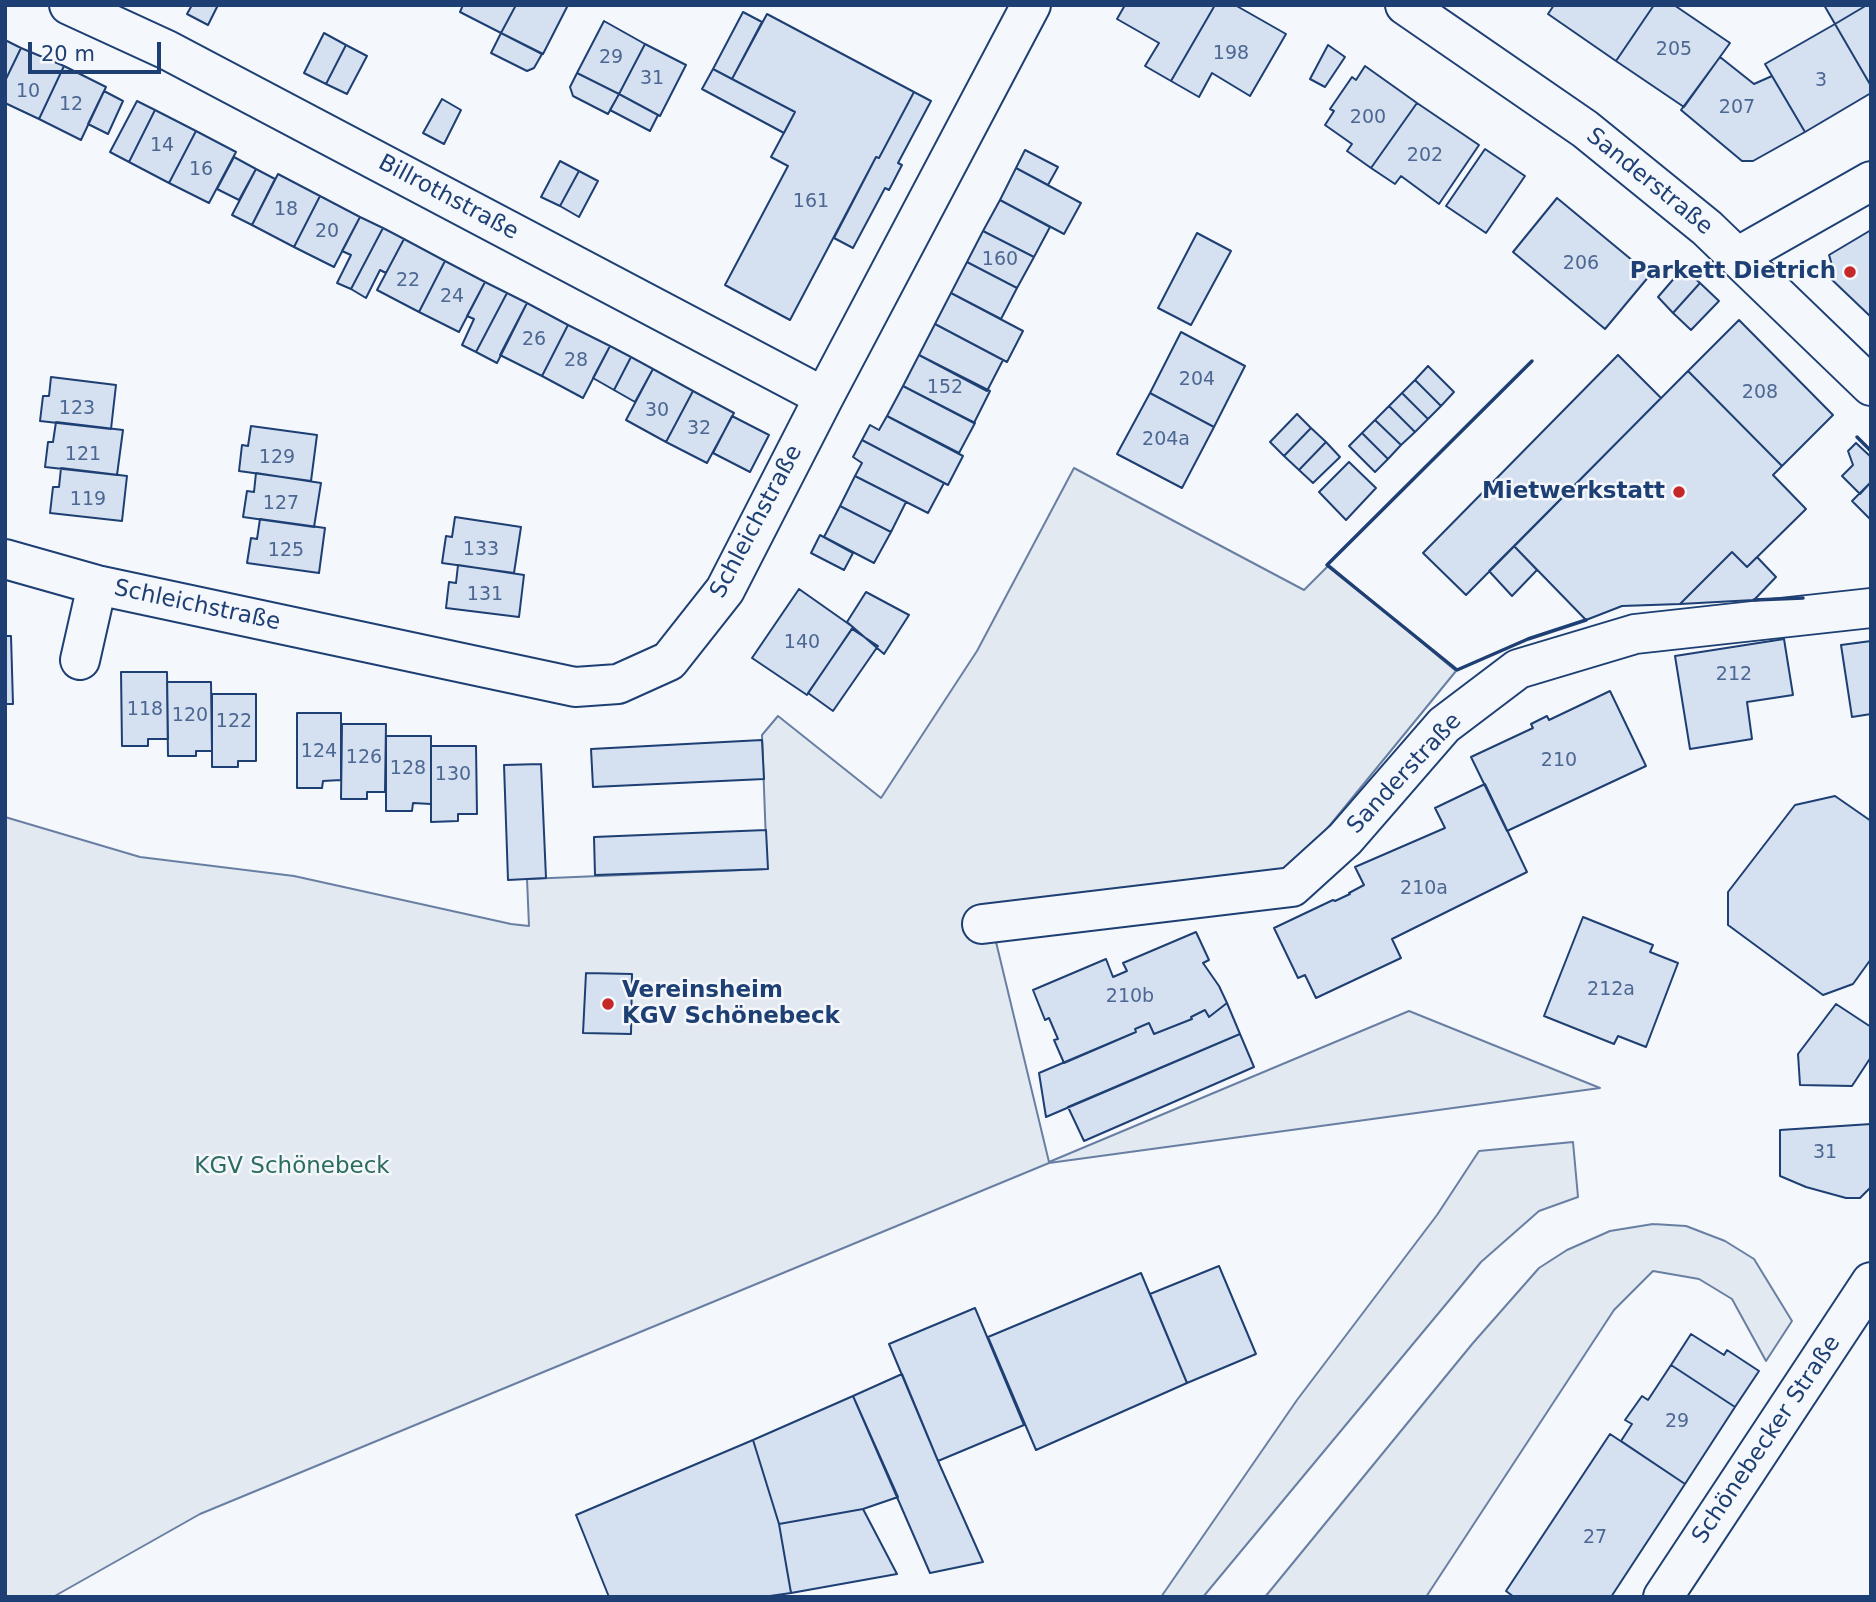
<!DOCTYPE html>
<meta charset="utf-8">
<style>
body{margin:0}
#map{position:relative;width:1876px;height:1602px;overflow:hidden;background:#f4f7fb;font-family:"DejaVu Sans",sans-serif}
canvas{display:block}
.frame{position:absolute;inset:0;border:7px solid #1d3f73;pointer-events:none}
.scale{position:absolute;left:28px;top:42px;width:133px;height:32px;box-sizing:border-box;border:4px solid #1d3f73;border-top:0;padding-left:9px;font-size:21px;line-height:24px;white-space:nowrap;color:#1d3f73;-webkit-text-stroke:5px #f4f7fb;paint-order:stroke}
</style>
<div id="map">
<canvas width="1876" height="1602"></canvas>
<div class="frame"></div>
<div class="scale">20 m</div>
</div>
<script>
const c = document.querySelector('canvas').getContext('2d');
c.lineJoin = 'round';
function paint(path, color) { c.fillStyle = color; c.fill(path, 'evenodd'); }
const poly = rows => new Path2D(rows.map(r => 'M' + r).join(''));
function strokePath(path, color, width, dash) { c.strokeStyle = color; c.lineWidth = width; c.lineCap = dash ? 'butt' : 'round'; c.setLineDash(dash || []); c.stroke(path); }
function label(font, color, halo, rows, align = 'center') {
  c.font = font + ' "DejaVu Sans",sans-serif'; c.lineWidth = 5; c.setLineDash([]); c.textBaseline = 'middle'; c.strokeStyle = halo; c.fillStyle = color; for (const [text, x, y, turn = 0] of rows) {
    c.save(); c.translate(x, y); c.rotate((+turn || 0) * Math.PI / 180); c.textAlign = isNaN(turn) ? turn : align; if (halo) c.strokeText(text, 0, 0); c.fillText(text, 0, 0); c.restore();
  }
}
const green = poly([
 [1074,468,1304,590,1329,565,1456,671,1317,841,1294,864,1260,877,990,917,1049,1162,1409,1011,1600,1088,1049,1163,200,1514,53,1597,5,1597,5,817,140,857,294,876,511,924,529,926,527,879,767,869,762,735,778,716,881,798,977,651,1074,468],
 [1573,1142,1578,1197,1539,1211,1481,1262,1203,1597,1161,1597,1297,1400,1437,1215,1479,1151,1573,1142],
 [1653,1224,1686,1226,1725,1241,1754,1259,1792,1321,1766,1361,1732,1299,1699,1279,1653,1271,1614,1310,1426,1597,1265,1597,1473,1343,1539,1268,1567,1250,1610,1231,1653,1224]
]);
paint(green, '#e3e9f0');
strokePath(green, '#687fa3', 2);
const building = poly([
 [192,5,218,5,208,25,187,14,192,5],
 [463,5,516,5,501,33,460,12,463,5],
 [516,5,568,5,543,54,501,33,516,5],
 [1125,5,1215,5,1171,81,1145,66,1159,43,1117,19,1125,5],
 [1215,5,1235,5,1286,34,1250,96,1212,73,1199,97,1171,81,1215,5],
 [1554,5,1654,5,1616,61,1548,14,1554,5],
 [1654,5,1674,5,1730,43,1684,107,1616,61,1654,5],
 [1824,5,1867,5,1835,24,1824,5],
 [1867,5,1871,5,1871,86,1835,24,1867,5],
 [743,12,762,22,732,79,713,69,743,12],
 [767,14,914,92,879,158,876,157,790,320,725,285,788,166,771,157,795,112,732,79,767,14],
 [604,21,645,44,619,94,577,73,604,21],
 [1835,24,1871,86,1871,93,1805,132,1765,64,1835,24],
 [324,33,346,45,326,84,304,73,324,33],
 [501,33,542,54,534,68,527,71,491,53,501,33],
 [5,40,21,48,5,81,5,40],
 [645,44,686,65,660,116,619,94,645,44],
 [346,45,367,56,347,94,326,84,346,45],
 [1328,45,1345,57,1325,87,1310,79,1328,45],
 [21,48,64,66,39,119,5,103,5,81,21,48],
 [1720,57,1754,84,1772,76,1805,132,1753,161,1742,161,1681,110,1720,57],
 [64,66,106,87,81,140,39,119,64,66],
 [1365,66,1417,103,1371,168,1347,151,1352,144,1325,125,1334,111,1330,109,1352,77,1356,80,1365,66],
 [713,69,795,112,784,133,702,89,713,69],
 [577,73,619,94,608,114,573,96,570,87,577,73],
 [104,91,123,101,108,134,88,124,104,91],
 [914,92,931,101,898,163,902,165,889,190,885,188,853,248,834,238,876,157,879,158,914,92],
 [619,94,658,115,650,131,610,110,619,94],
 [442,99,461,110,444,144,423,133,442,99],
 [137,101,155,110,129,162,110,152,137,101],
 [1417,103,1479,145,1439,204,1401,176,1395,184,1371,168,1417,103],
 [155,110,196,131,169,183,129,162,155,110],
 [196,131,236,152,209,203,169,183,196,131],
 [1485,149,1525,176,1486,233,1446,206,1485,149],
 [1025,150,1058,167,1048,185,1016,168,1025,150],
 [234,157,256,169,239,200,217,189,234,157],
 [560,161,579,171,560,206,541,197,560,161],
 [1016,168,1081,203,1064,234,1000,200,1016,168],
 [256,169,275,179,252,225,232,215,256,169],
 [579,171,598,181,579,217,560,206,579,171],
 [278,174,320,196,294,247,252,225,278,174],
 [320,196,360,217,334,267,294,247,320,196],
 [1557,198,1650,275,1605,329,1513,252,1557,198],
 [1000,200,1050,227,1034,257,983,231,1000,200],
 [360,217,383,228,351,289,337,283,351,255,342,251,360,217],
 [383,228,404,239,386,273,380,270,366,298,351,289,383,228],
 [1871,230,1871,317,1827,275,1832,265,1829,255,1871,230],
 [983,231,1034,257,1017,288,967,262,983,231],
 [1197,233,1231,251,1191,325,1158,308,1197,233],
 [404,239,445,261,419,312,377,290,404,239],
 [445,261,485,282,459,332,419,312,445,261],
 [967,262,1017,288,1001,319,951,293,967,262],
 [1683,268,1700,283,1673,313,1658,297,1683,268],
 [485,282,507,293,476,352,462,345,474,319,467,316,485,282],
 [1700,283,1719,301,1691,330,1673,313,1700,283],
 [507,293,527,303,497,363,476,352,507,293],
 [951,293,1023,331,1007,362,935,324,951,293],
 [527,303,568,325,542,376,500,355,527,303],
 [1739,320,1833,415,1782,466,1688,371,1739,320],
 [935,324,1003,360,987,391,919,355,935,324],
 [568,325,610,346,583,398,542,376,568,325],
 [1181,332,1245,366,1214,427,1150,393,1181,332],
 [610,346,631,357,614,390,593,378,610,346],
 [919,355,990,391,974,423,903,386,919,355],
 [1618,355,1661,398,1466,595,1423,553,1618,355],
 [631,357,653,369,635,402,614,390,631,357],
 [1428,366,1454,392,1441,406,1415,380,1428,366],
 [653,369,693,391,666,442,626,420,653,369],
 [1688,371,1782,466,1773,475,1806,509,1747,567,1732,552,1680,604,1622,606,1586,620,1514,546,1688,371],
 [51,377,116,385,111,429,40,421,43,396,49,396,51,377],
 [1415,380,1441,406,1428,419,1402,393,1415,380],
 [903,386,975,423,959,453,887,416,903,386],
 [693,391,734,413,707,463,666,442,693,391],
 [1150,393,1214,427,1182,488,1117,454,1150,393],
 [1402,393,1428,419,1415,432,1389,406,1402,393],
 [1389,406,1415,432,1401,445,1375,420,1389,406],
 [1297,414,1311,428,1284,456,1270,442,1297,414],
 [732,416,769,435,750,472,713,453,732,416],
 [887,416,963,456,948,485,862,440,870,425,879,430,887,416],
 [1375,420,1401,445,1388,459,1362,433,1375,420],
 [56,422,123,430,117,475,45,467,48,442,53,442,56,422],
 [251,426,317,435,311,481,239,471,242,445,248,446,251,426],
 [1311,428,1326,442,1299,470,1284,456,1311,428],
 [1362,433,1388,459,1375,472,1349,446,1362,433],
 [862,440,944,483,928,513,855,476,862,463,853,457,862,440],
 [1326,442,1340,457,1313,483,1299,470,1326,442],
 [1856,443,1871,457,1871,482,1860,494,1842,476,1853,465,1848,451,1856,443],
 [1349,462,1376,488,1346,520,1319,492,1349,462],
 [61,468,127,476,122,521,50,513,53,487,59,487,61,468],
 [256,473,321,483,314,527,243,517,247,491,254,492,256,473],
 [855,476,906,502,891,532,840,506,855,476],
 [1871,482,1871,520,1852,501,1871,482],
 [840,506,891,532,874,563,824,537,840,506],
 [455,517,521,527,514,573,442,563,446,536,452,537,455,517],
 [260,519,325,528,319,573,247,563,251,538,257,539,260,519],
 [820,535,853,553,844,570,811,553,820,535],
 [1514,546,1537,570,1512,596,1489,571,1514,546],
 [1732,552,1747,567,1757,557,1776,577,1754,600,1680,604,1732,552],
 [458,565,524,575,519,617,446,608,449,582,456,583,458,565],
 [799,589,853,627,807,695,752,658,799,589],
 [866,592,909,615,884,654,847,622,866,592],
 [852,629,878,646,833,711,808,693,852,629],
 [5,636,11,636,13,704,5,704,5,636],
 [1784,639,1793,695,1747,702,1752,739,1690,749,1675,656,1784,639],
 [1871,641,1871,714,1852,717,1841,645,1871,641],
 [121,672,167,672,168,739,148,739,148,746,122,746,121,672],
 [167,682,211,682,212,751,196,751,196,756,168,756,167,682],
 [1610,691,1646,766,1507,831,1471,757,1533,728,1531,724,1547,716,1549,720,1610,691],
 [212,694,256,694,256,761,238,761,238,767,212,767,212,694],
 [297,713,341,713,341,780,323,781,322,788,297,788,297,713],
 [342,724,386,724,385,792,367,792,367,799,341,799,342,724],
 [386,736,431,736,431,804,413,803,412,811,386,811,386,736],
 [762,740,764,779,593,787,591,749,762,740],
 [431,746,476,746,477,814,458,814,458,821,431,822,431,746],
 [541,764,546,878,508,880,504,765,541,764],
 [1485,784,1527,872,1392,939,1401,958,1316,998,1305,975,1298,978,1274,928,1333,900,1335,901,1350,894,1349,893,1364,885,1355,867,1445,828,1435,808,1485,784],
 [1835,796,1871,821,1871,959,1853,984,1823,995,1728,925,1728,892,1795,805,1835,796],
 [766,830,768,869,595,875,594,837,766,830],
 [1583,917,1653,945,1650,952,1678,963,1646,1047,1618,1036,1614,1044,1544,1016,1583,917],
 [1196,932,1209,960,1203,963,1219,986,1227,1003,1209,1017,1205,1010,1191,1017,1192,1019,1154,1034,1149,1023,1135,1029,1136,1032,1064,1063,1054,1040,1058,1039,1049,1018,1045,1020,1033,990,1106,959,1113,977,1127,971,1123,963,1196,932],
 [586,973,632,974,631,1034,583,1033,586,973],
 [1227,1003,1240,1034,1046,1117,1039,1073,1136,1032,1135,1029,1149,1023,1154,1034,1192,1019,1191,1017,1205,1010,1209,1017,1227,1003],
 [1836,1004,1871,1027,1871,1057,1852,1086,1800,1085,1798,1054,1836,1004],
 [1240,1034,1254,1067,1084,1141,1068,1107,1240,1034],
 [1871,1124,1871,1187,1860,1198,1846,1198,1806,1187,1780,1176,1780,1130,1871,1124],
 [1219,1266,1256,1354,1187,1383,1150,1294,1219,1266],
 [1141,1273,1187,1383,1036,1450,988,1337,1141,1273],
 [975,1308,1024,1425,938,1461,889,1344,975,1308],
 [1691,1334,1724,1355,1727,1350,1759,1371,1735,1407,1671,1365,1691,1334],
 [1671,1365,1735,1407,1685,1484,1621,1441,1632,1424,1625,1420,1642,1396,1648,1400,1671,1365],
 [902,1374,938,1461,983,1562,930,1573,853,1396,902,1374],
 [853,1396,898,1497,863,1509,779,1524,753,1440,853,1396],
 [1610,1434,1685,1484,1611,1597,1514,1597,1506,1591,1610,1434],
 [753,1440,779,1524,791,1593,763,1597,609,1597,576,1515,753,1440],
 [863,1509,897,1574,791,1593,779,1524,863,1509]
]);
paint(building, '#d5e0f0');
strokePath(building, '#1d3f73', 2);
const minor = poly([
 [69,5,167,50,824,397],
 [1405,5,1585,129,1707,228,1871,386],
 [1737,257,1871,181],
 [5,559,97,585,575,687,618,684,669,661,725,590,824,397,1031,5],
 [80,660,97,585],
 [982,924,1292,887,1345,839,1444,725,1518,669,1635,634,1871,608]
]);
const major = poly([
 [1663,1597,1871,1282]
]);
strokePath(minor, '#1d3f73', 42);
strokePath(major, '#1d3f73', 42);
strokePath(minor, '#f4f7fb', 38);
strokePath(major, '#f4f7fb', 38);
strokePath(poly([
 [1532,361,1327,565,1457,670,1528,639,1586,620],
 [1857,437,1871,451],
 [1754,600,1803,598]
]), '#1d3f73', 3.5);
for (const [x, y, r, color] of [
 [1850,272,7,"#c62828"],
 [1679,492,7,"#c62828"],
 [608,1004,7,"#c62828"]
]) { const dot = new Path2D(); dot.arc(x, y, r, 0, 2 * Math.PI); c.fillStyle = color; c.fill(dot); strokePath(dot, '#f4f7fb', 2.5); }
label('19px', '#4b6792', null, [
 ["205",1674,50],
 ["198",1231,54],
 ["29",611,58],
 ["31",652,79],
 ["3",1821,81],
 ["10",28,92],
 ["12",71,105],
 ["207",1737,108],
 ["200",1368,118],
 ["14",162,146],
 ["202",1425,156],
 ["16",201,170],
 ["161",811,202],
 ["18",286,210],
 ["20",327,232],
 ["160",1000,260],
 ["206",1581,264],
 ["22",408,281],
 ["24",452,297],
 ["26",534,340],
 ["28",576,361],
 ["204",1197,380],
 ["152",945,388],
 ["208",1760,393],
 ["123",77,409],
 ["30",657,411],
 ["32",699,429],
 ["204a",1166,440],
 ["121",83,455],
 ["129",277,458],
 ["119",88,500],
 ["127",281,504],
 ["133",481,550],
 ["125",286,551],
 ["131",485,595],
 ["140",802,643],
 ["212",1734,675],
 ["118",145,710],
 ["120",190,716],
 ["122",234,722],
 ["124",319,752],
 ["126",364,758],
 ["210",1559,761],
 ["128",408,769],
 ["130",453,775],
 ["210a",1424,889],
 ["212a",1611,990],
 ["210b",1130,997],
 ["31",1825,1153],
 ["29",1677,1422],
 ["27",1595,1538]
]);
label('23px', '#1d3f73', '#f4f7fb', [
 ["Sanderstraße",1649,182,39],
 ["Billrothstraße",448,198,28],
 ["Schleichstraße",757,522,-62],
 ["Schleichstraße",197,606,12],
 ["Sanderstraße",1405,774,-47],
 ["Schönebecker Straße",1767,1440,-56]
]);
label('bold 23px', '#1d3f73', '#f4f7fb', [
 ["Parkett Dietrich",1836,272],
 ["Mietwerkstatt",1665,492],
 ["Vereinsheim",622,991,"left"],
 ["KGV Schönebeck",622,1017,"left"]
], 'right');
label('23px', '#2c6c60', '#f4f7fb', [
 ["KGV Schönebeck",292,1167]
]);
</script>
